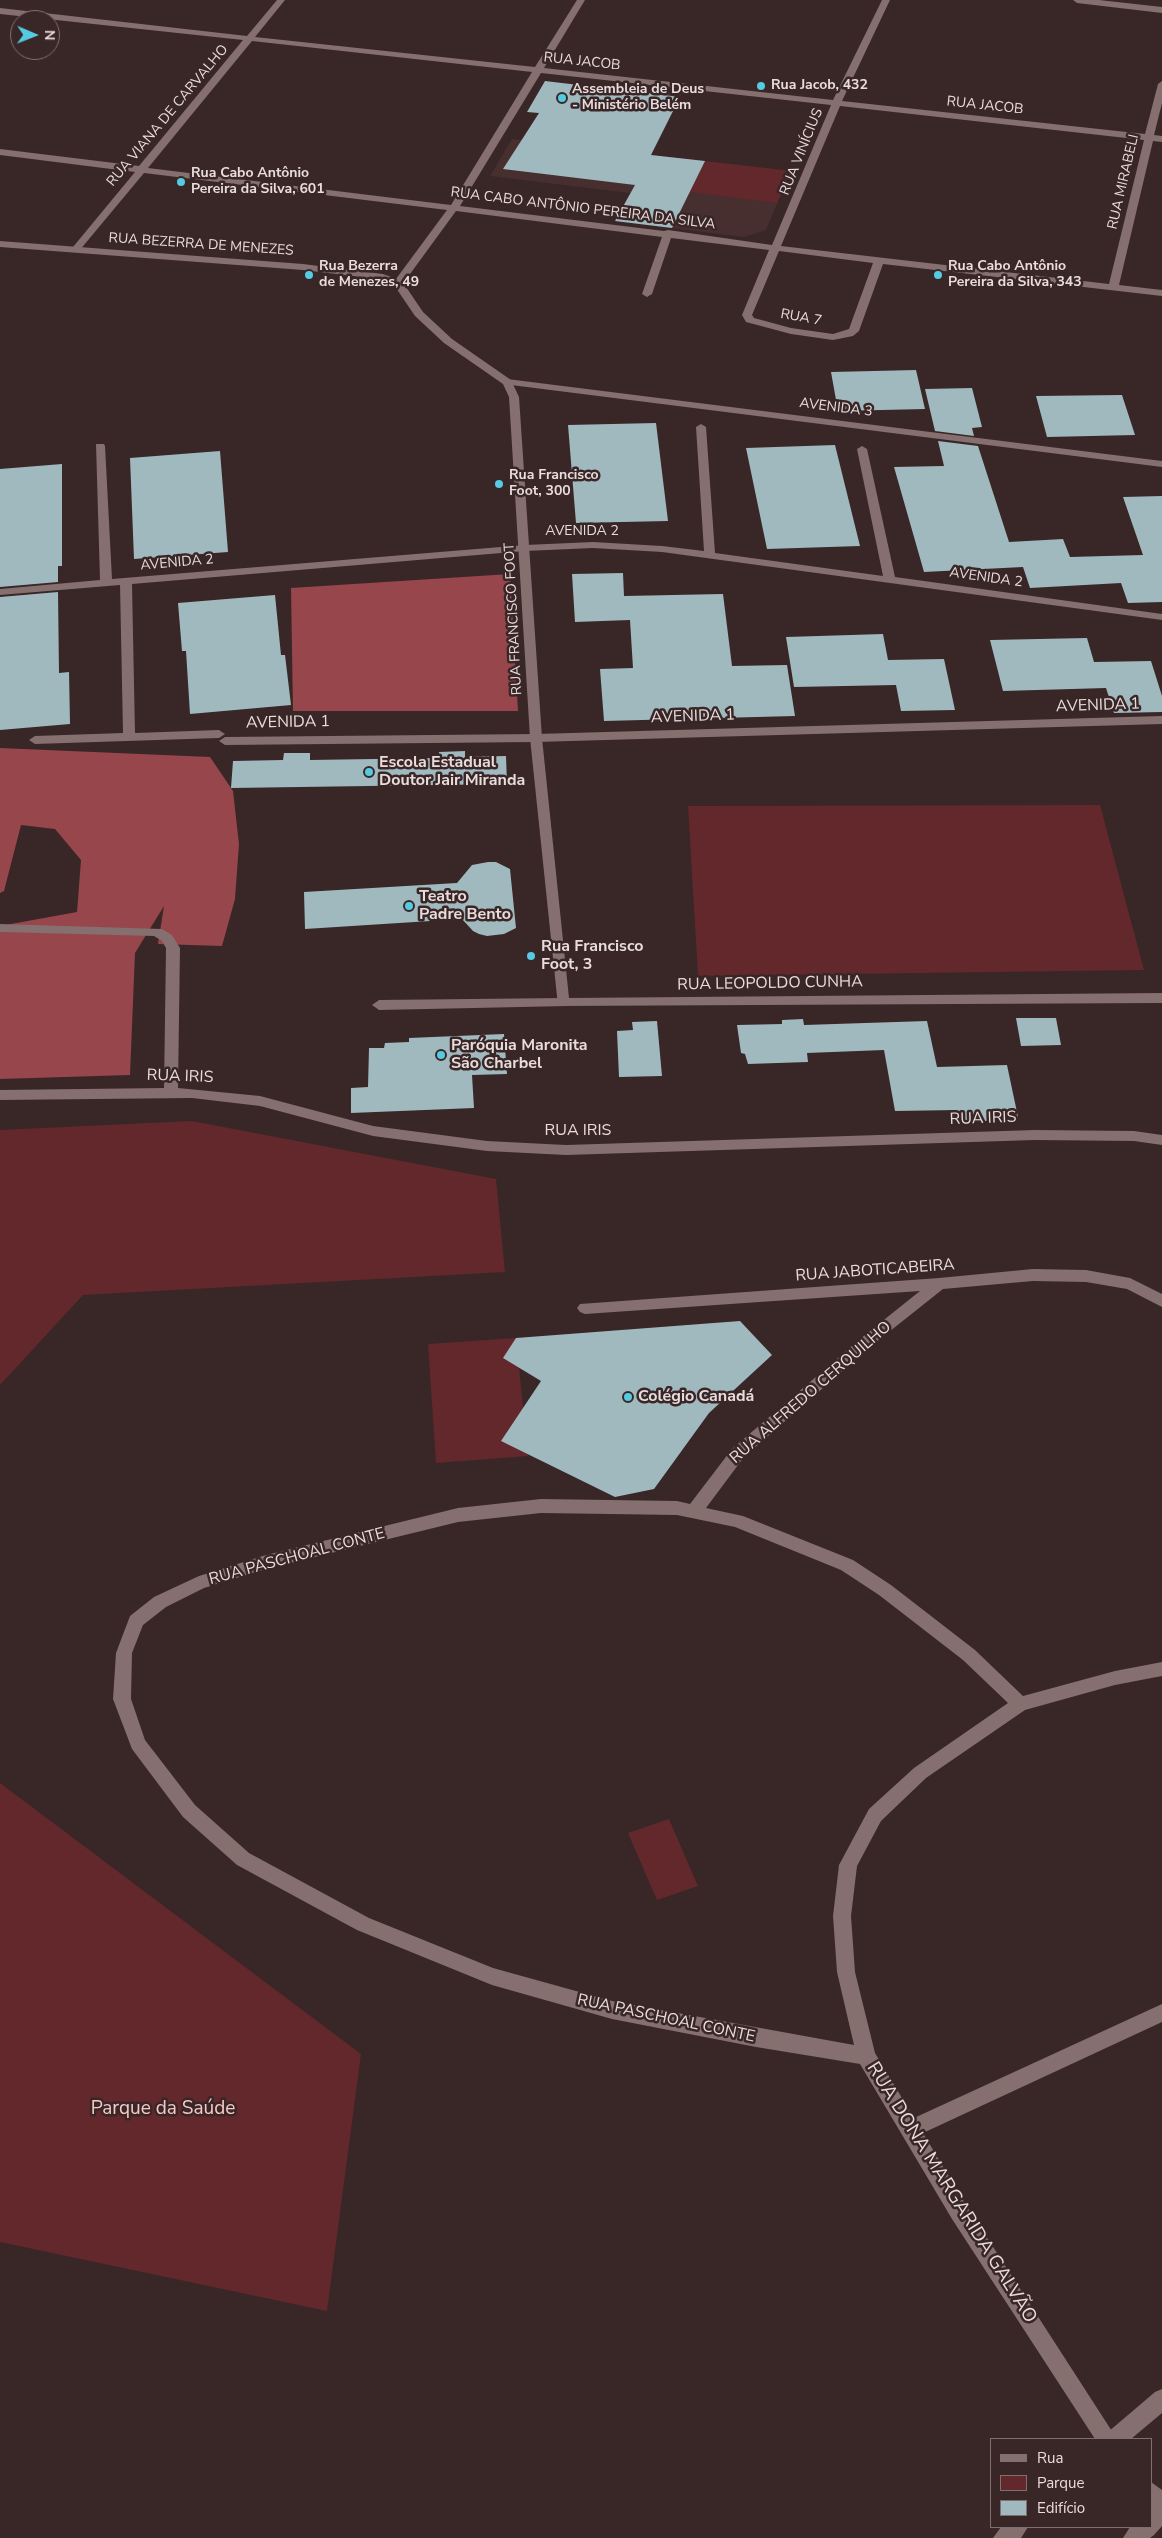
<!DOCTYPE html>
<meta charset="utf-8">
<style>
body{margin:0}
#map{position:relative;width:1162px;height:2538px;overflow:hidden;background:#392627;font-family:"Nunito Sans",sans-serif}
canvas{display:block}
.legend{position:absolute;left:990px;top:2438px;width:162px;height:90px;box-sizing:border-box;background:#392627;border:1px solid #7f6f6f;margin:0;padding:6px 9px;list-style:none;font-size:15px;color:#e9dcdc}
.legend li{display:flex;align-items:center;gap:10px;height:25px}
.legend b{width:25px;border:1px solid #7f6f6f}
.north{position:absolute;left:10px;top:10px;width:50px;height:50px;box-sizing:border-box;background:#392627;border:1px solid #7f6f6f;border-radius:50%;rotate:91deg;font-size:14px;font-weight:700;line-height:20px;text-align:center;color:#e9dcdc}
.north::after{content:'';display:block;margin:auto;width:18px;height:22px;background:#55cae0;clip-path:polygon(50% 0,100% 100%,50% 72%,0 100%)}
</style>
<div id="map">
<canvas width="1162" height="2538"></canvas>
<ul class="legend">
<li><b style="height:6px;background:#856f6f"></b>Rua</li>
<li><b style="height:14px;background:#62282c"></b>Parque</li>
<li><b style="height:14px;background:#a0b9be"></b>Edifício</li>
</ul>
<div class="north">N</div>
</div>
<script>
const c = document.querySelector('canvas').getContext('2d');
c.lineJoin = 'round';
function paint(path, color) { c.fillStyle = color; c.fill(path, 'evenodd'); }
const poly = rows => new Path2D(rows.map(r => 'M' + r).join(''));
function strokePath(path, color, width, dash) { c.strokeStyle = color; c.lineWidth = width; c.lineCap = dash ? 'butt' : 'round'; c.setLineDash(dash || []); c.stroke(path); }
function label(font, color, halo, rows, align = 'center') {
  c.font = font + ' "Nunito Sans",sans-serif'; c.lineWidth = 5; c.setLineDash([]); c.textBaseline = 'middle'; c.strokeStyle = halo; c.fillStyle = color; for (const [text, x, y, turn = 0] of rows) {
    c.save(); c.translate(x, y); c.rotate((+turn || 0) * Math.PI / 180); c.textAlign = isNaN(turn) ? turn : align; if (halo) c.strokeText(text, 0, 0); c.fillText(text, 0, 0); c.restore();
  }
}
paint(poly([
 [628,87,682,93,651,155,791,171,766,230,744,237,615,221,630,193,490,176,512,139,595,148]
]), '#472f30');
paint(poly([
 [705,161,791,171,777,203,690,192],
 [1100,805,1144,970,698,976,688,806],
 [192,1121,496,1179,505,1272,83,1295,0,1385,0,1130],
 [516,1338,528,1456,436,1463,428,1344],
 [0,1783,361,2054,327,2311,0,2242],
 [669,1819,698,1886,657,1900,628,1833]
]), '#62282c');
paint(poly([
 [510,574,518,711,293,711,291,588],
 [0,748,210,757,233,791,239,844,235,899,222,946,158,944,164,906,135,953,130,1075,0,1079,0,926,77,912,81,860,55,829,21,825,4,891,0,893]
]), '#97464c');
paint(poly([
 [545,81,680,97,651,155,705,161,672,228,615,221,635,185,503,169,539,113,527,112],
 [916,370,925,409,838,411,831,372],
 [972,388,982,427,972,428,974,436,935,431,925,389],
 [1122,395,1135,435,1047,437,1036,396],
 [656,423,668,521,576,523,568,425],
 [938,441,978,446,1009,542,1063,539,1070,557,1143,555,1123,497,1162,496,1162,602,1128,603,1121,583,1030,588,1023,567,924,572,894,467,944,466],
 [835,445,860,546,767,549,746,448],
 [220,451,228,552,134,559,130,458],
 [62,464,62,566,58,566,58,582,0,587,0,469],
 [623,573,624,596,723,594,732,666,787,665,795,716,604,721,600,669,633,668,630,620,575,622,572,574],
 [58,592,59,673,69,672,70,724,0,730,0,597],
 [275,595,281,655,285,655,291,705,190,714,186,651,182,651,178,603],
 [883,634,888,660,944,659,955,710,901,711,896,685,794,687,786,637],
 [1087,638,1094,662,1151,661,1162,696,1162,712,1114,713,1106,688,1003,691,990,640],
 [465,751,465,757,506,756,507,784,231,788,233,761,283,760,284,753,310,753,310,760,439,758,439,752],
 [488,862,496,862,510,869,516,928,504,934,487,936,479,934,473,931,462,919,305,929,304,892,457,883,472,865],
 [1016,1018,1056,1018,1061,1045,1021,1046],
 [803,1019,804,1025,927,1021,937,1067,1007,1065,1018,1117,987,1118,988,1121,959,1120,957,1110,895,1111,884,1050,807,1053,808,1062,748,1064,745,1054,741,1053,737,1025,782,1024,782,1020],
 [657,1021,662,1076,619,1077,617,1031,633,1030,632,1022],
 [504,1034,507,1074,472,1075,474,1108,351,1113,351,1088,368,1087,369,1048,384,1048,385,1043,409,1042,409,1038],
 [740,1321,772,1355,709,1413,654,1489,615,1497,501,1441,541,1381,503,1358,516,1338]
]), '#a0b9be');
paint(poly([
 [277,0,285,0,255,37,535,67,577,0,585,0,544,68,833,100,882,0,890,0,842,101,1145,134,1158,84,1162,81,1162,103,1154,135,1162,136,1162,142,1153,141,1119,285,1162,290,1162,296,883,264,859,331,853,336,833,340,791,334,746,322,742,315,769,250,671,238,652,294,647,297,642,294,662,237,456,211,402,285,398,286,393,283,447,210,144,173,79,251,73,251,73,247,135,172,0,155,0,149,139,166,243,40,0,14,0,8,247,36,277,0],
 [252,41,532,72,451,205,148,168,252,41],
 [541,73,831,105,772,245,668,230,664,231,460,206,541,73],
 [840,106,1144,140,1109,284,781,246,840,106],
 [779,251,873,263,849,329,833,334,791,328,754,318,752,315,779,251],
 [1073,0,1099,0,1162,7,1162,13,1077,3,1073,0],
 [507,379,1162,461,1162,467,503,384,502,382,507,379],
 [701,424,706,427,715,553,883,576,857,449,862,446,867,449,895,577,1162,614,1162,620,662,552,593,548,525,551,132,584,135,733,219,730,225,734,219,738,35,744,29,740,35,736,123,733,120,585,0,595,0,589,100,580,96,444,104,444,105,446,112,579,525,545,593,542,662,546,704,551,696,427,701,424],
 [1162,716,1162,724,536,742,225,745,219,741,225,737,536,734,1162,716],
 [0,924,162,929,172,935,180,948,178,1088,260,1096,373,1126,487,1141,566,1145,1035,1130,1134,1131,1162,1135,1162,1145,1134,1141,1035,1140,566,1155,487,1151,373,1136,260,1106,192,1098,0,1100,0,1090,164,1088,166,948,162,941,154,936,0,932,0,924],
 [563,998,570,1003,568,1006,379,1010,372,1005,379,1000,563,998],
 [1033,1269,1086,1270,1130,1278,1162,1294,1162,1307,1127,1289,1086,1282,1033,1281,943,1289,870,1347,744,1457,706,1508,743,1516,853,1560,891,1585,975,1650,1023,1696,1115,1671,1162,1662,1162,1676,1115,1685,1025,1710,926,1778,881,1821,857,1866,851,1916,855,1972,875,2053,914,2118,1162,2004,1162,2022,923,2133,966,2205,1117,2439,1095,2439,952,2219,860,2064,756,2047,612,2019,492,1985,357,1930,237,1865,183,1817,132,1749,113,1699,116,1653,130,1616,154,1597,199,1576,266,1555,458,1508,541,1499,677,1501,690,1504,732,1449,860,1339,920,1291,585,1314,580,1312,577,1308,580,1304,939,1278,1033,1269],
 [541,1513,677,1515,735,1527,841,1570,879,1595,963,1660,1008,1703,914,1768,869,1809,839,1865,833,1916,837,1972,854,2045,612,2001,493,1968,369,1918,249,1853,195,1805,145,1740,131,1699,132,1653,143,1625,166,1607,204,1588,266,1569,458,1522,541,1513],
 [1151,2482,1162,2490,1162,2518,1151,2510,1151,2482]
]), '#856f6f');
paint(poly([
 [0,241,303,264,383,274,402,281,423,312,452,339,511,380,519,397,542,738,569,998,1162,993,1162,1003,558,1006,530,738,509,397,503,384,444,343,415,316,394,285,378,279,303,270,0,247,0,241],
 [1162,2389,1162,2413,1131,2439,1105,2439,1108,2432,1155,2392,1162,2389],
 [1162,2499,1162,2526,1154,2535,1150,2538,1123,2538,1130,2527,1151,2527,1151,2506,1162,2499],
 [1001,2527,1028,2527,1021,2538,993,2538,1001,2527]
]), '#856f6f');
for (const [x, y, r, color] of [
 [761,86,5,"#55cae0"],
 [562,98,5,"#55cae0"],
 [181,182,5,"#55cae0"],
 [309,275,5,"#55cae0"],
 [938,275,5,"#55cae0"],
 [499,484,5,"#55cae0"],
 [369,772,5,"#55cae0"],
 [409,906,5,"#55cae0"],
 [531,956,5,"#55cae0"],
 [441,1055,5,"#55cae0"],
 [628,1397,5,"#55cae0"]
]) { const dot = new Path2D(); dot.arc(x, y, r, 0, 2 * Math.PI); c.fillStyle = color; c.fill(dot); strokePath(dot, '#392627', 2); }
label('14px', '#e9dcdc', '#392627', [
 ["RUA JACOB",582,62,6],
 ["RUA JACOB",985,106,6],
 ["RUA VIANA DE CARVALHO",168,116,-50],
 ["RUA VINÍCIUS",802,152,-68],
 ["RUA MIRABELI",1124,182,-77],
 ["RUA CABO ANTÔNIO PEREIRA DA SILVA",583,209,7],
 ["RUA BEZERRA DE MENEZES",201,245,4],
 ["RUA 7",801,318,10],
 ["AVENIDA 3",836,408,7],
 ["AVENIDA 2",582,532],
 ["AVENIDA 2",177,563,-5],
 ["AVENIDA 2",986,578,8],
 ["RUA FRANCISCO FOOT",514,619,-93]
]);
label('bold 14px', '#e9dcdc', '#392627', [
 ["Rua Jacob, 432",771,86],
 ["Assembleia de Deus",572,90],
 ["- Ministério Belém",572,106],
 ["Rua Cabo Antônio",191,174],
 ["Pereira da Silva, 601",191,190],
 ["Rua Bezerra",319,267],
 ["de Menezes, 49",319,283],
 ["Rua Cabo Antônio",948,267],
 ["Pereira da Silva, 343",948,283],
 ["Rua Francisco",509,476],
 ["Foot, 300",509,492]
], 'left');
label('16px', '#e9dcdc', '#392627', [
 ["AVENIDA 1",1098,706,-2],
 ["AVENIDA 1",693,717,-2],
 ["AVENIDA 1",288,723,-1],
 ["RUA LEOPOLDO CUNHA",770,984,-1],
 ["RUA IRIS",180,1077,2],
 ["RUA IRIS",983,1119,-2],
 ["RUA IRIS",578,1131],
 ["RUA JABOTICABEIRA",875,1271,-4],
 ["RUA ALFREDO CERQUILHO",811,1393,-41],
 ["RUA PASCHOAL CONTE",297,1557,-15],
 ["RUA PASCHOAL CONTE",666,2019,12]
]);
label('bold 16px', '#e9dcdc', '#392627', [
 ["Escola Estadual",379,763],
 ["Doutor Jair Miranda",379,781],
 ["Teatro",419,897],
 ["Padre Bento",419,915],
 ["Rua Francisco",541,947],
 ["Foot, 3",541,965],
 ["Paróquia Maronita",451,1046],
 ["São Charbel",451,1064],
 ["Colégio Canadá",638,1397]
], 'left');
label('19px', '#f8c7c8', '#392627', [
 ["Parque da Saúde",163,2109]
]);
label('19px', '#e9dcdc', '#392627', [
 ["RUA DONA MARGARIDA GALVÃO",951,2193,58]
]);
</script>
